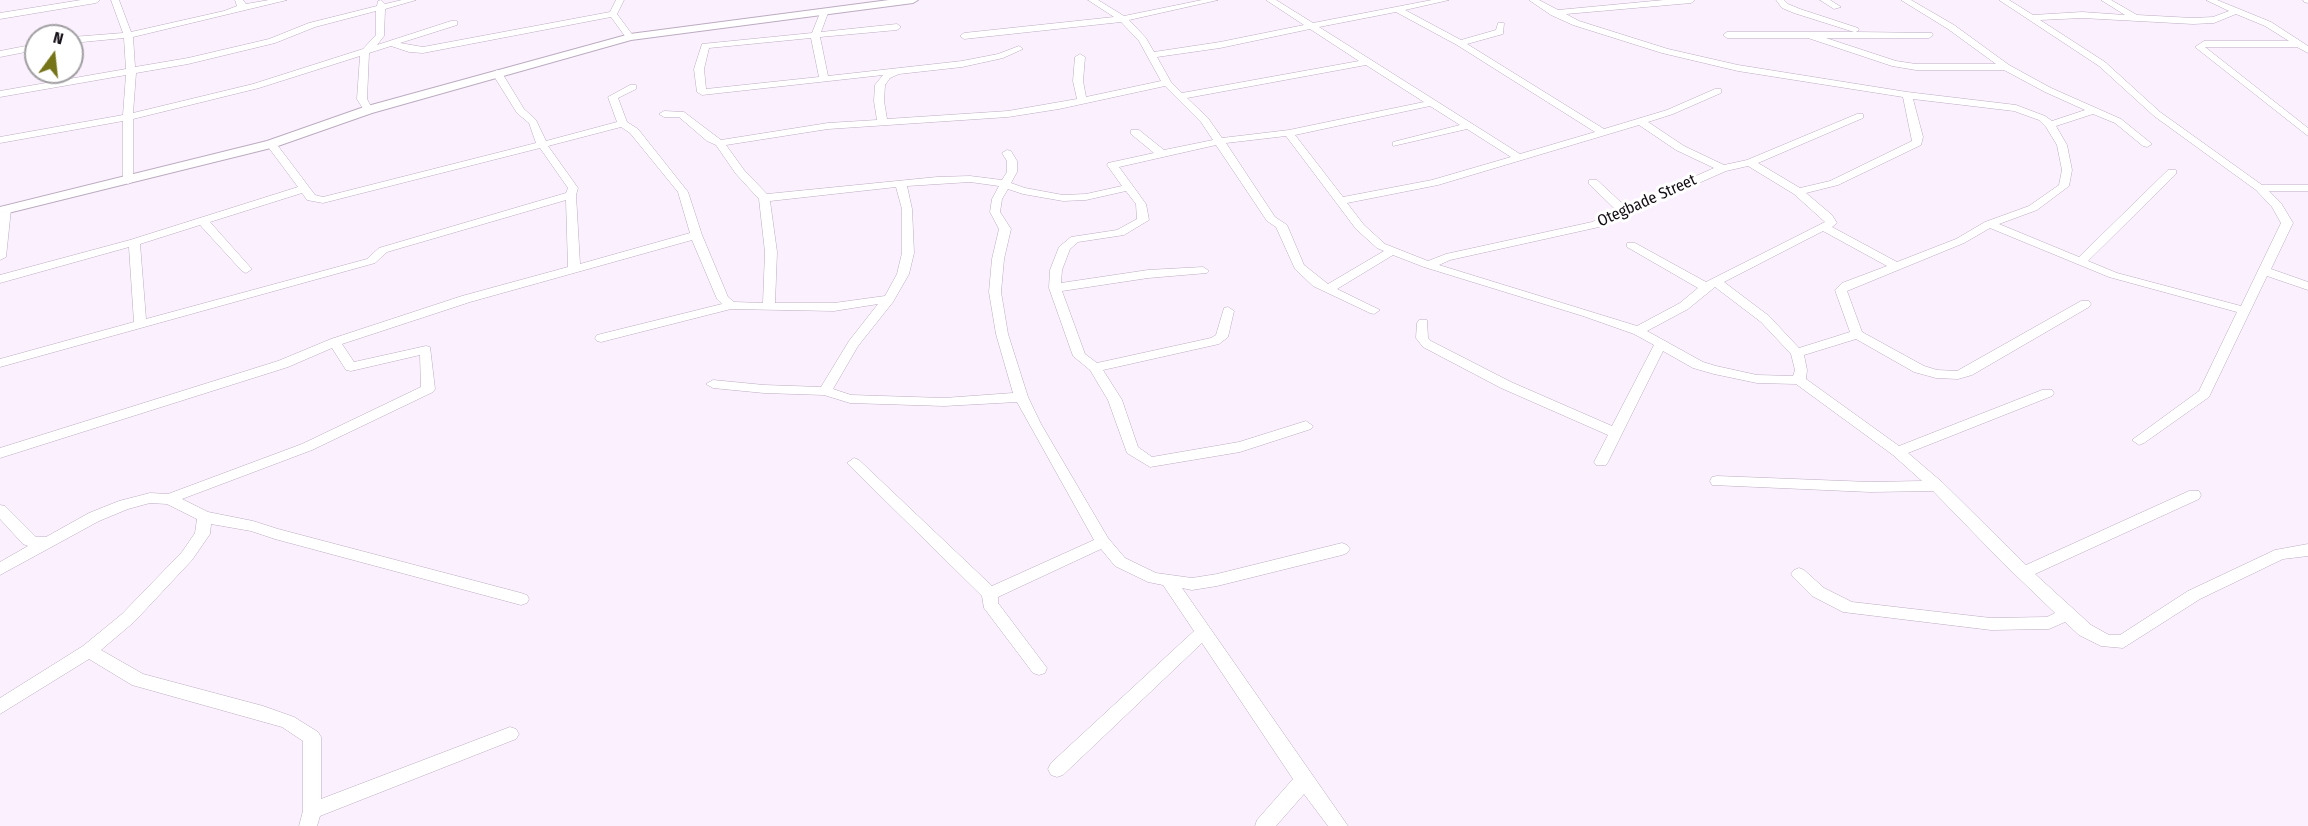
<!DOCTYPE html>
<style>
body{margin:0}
#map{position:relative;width:2308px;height:826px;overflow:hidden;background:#fbf1fe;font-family:"Fira Sans Condensed",sans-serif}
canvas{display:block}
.north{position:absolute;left:24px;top:24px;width:60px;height:60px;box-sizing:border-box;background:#fff;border:2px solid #a09ea1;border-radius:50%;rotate:15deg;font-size:16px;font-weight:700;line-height:24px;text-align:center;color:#120d14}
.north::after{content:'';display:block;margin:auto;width:21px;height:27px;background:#767418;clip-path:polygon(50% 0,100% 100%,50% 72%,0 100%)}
</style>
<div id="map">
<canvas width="2308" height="826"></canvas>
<div class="north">N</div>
</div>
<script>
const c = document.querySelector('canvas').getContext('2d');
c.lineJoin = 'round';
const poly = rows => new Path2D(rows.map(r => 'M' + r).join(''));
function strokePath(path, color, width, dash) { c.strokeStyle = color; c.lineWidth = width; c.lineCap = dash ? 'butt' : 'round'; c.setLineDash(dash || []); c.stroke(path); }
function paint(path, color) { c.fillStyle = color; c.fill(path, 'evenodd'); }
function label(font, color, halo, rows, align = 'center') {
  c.font = font + ' "Fira Sans Condensed",sans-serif'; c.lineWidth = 6; c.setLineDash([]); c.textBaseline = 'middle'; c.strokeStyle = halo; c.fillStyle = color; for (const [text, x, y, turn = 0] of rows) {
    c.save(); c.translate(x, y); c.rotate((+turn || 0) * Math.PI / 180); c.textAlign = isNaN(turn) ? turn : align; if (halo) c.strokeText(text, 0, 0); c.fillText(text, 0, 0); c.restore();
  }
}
const minor = poly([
 [81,0,100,0,96,3,0,19,0,13,81,0],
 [111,0,119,0,131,32,224,11,237,6,235,0,243,0,246,4,269,0,287,0,133,37,135,67,188,58,269,39,309,23,377,6,378,1,381,0,385,4,402,0,416,0,385,9,384,36,377,45,451,21,457,21,457,25,400,43,423,47,610,12,616,0,624,0,617,14,634,37,627,39,611,17,423,53,409,52,391,46,369,53,367,99,373,110,368,113,365,112,357,99,360,56,259,88,133,119,133,181,128,184,123,181,123,121,0,143,0,137,123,115,126,75,0,97,0,91,126,69,124,38,72,43,72,37,123,33,111,0],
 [376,11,376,35,363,49,253,84,133,113,136,73,188,64,275,43,315,27,376,11],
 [1088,0,1098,0,1124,16,1202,0,1218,0,1129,20,1146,38,1154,52,1220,42,1304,25,1266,0,1276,0,1313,23,1432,0,1449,0,1405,10,1461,40,1496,30,1498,23,1504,23,1503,34,1467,44,1604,129,1667,110,1715,89,1721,89,1721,93,1673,114,1648,122,1684,146,1724,165,1747,160,1857,114,1863,114,1863,118,1758,163,1800,188,1830,181,1912,141,1903,97,1738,71,1662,53,1573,25,1551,15,1529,0,1539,0,1558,10,1664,0,1695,0,1691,3,1566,14,1579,21,1668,49,1738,65,1907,92,2016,105,2045,116,2052,121,2085,110,2045,92,2004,70,1916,70,1892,66,1808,38,1727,38,1723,35,1727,32,1854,32,1794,13,1782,8,1776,0,1784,0,1788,4,1800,9,1858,28,1859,30,1856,32,1932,33,1933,35,1929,38,1826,38,1896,61,1916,64,1996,64,1948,29,1901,0,1911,0,1954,25,2009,65,2051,88,2121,119,2152,144,2147,147,2143,146,2115,123,2093,114,2056,126,2067,145,2072,170,2069,186,2037,210,1999,224,2079,257,2168,170,2176,170,2176,174,2088,261,2117,273,2241,306,2281,223,2272,207,2256,190,2154,116,2099,66,1999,0,2009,0,2033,15,2082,12,2125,15,2101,0,2111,0,2137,15,2193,18,2213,17,2229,11,2206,0,2217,0,2271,22,2308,46,2308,53,2297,47,2205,47,2308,128,2308,136,2195,47,2204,41,2289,41,2265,26,2236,14,2214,23,2193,24,2082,18,2040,20,2105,62,2160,112,2262,185,2308,185,2308,191,2269,191,2281,203,2293,223,2271,269,2308,282,2308,290,2267,276,2209,397,2144,443,2139,445,2132,440,2199,391,2237,312,2109,277,1990,228,1964,243,1847,291,1862,332,1924,366,1937,370,1957,371,2081,301,2089,301,2091,304,2089,307,1972,375,1958,379,1936,378,1914,372,1856,339,1804,355,1807,370,1806,379,1899,446,2042,390,2052,390,2054,393,2052,396,1908,453,1942,482,2026,565,2189,491,2199,491,2201,495,2199,499,2035,574,2091,625,2109,635,2120,635,2188,591,2275,550,2308,544,2308,556,2283,559,2200,599,2123,648,2101,646,2079,635,2065,622,2049,629,1991,630,1843,612,1812,596,1794,578,1791,574,1794,570,1799,568,1804,570,1824,588,1852,602,1991,618,2047,617,2055,613,2002,562,1933,491,1870,492,1712,485,1710,481,1712,477,1717,476,1870,482,1922,481,1893,455,1796,384,1757,383,1714,374,1693,368,1663,351,1608,462,1606,465,1596,465,1594,462,1608,435,1501,388,1423,347,1416,338,1417,323,1419,320,1427,320,1428,338,1431,341,1511,382,1612,426,1654,345,1634,334,1583,316,1424,267,1393,255,1337,289,1380,310,1374,314,1370,313,1313,286,1295,269,1276,227,1267,221,1216,145,1119,167,1146,204,1149,220,1124,235,1078,242,1070,249,1062,270,1061,283,1148,270,1203,267,1209,271,1207,273,1148,278,1062,291,1085,354,1097,363,1211,338,1216,335,1224,308,1228,307,1234,311,1228,337,1219,344,1103,370,1122,400,1138,447,1152,457,1239,442,1306,421,1313,426,1311,429,1240,452,1150,467,1127,453,1108,400,1090,370,1073,356,1049,288,1050,270,1059,247,1071,237,1117,230,1137,219,1136,204,1126,191,1086,200,1063,201,1023,194,1008,189,1002,199,1000,212,1011,229,1004,259,1001,292,1008,334,1028,397,1041,424,1108,538,1125,558,1156,573,1192,578,1217,574,1342,543,1347,545,1350,549,1347,553,1342,555,1217,586,1192,590,1182,588,1348,826,1328,826,1304,794,1276,826,1255,826,1257,820,1293,779,1202,643,1063,775,1057,777,1051,775,1048,769,1051,763,1194,631,1163,585,1148,582,1115,566,1101,549,998,597,998,603,1047,668,1045,673,1039,675,1033,673,984,608,982,596,847,463,854,458,859,460,992,586,1094,540,1017,402,944,406,850,403,824,395,764,393,713,388,706,384,713,380,764,385,821,387,849,341,878,304,834,311,731,309,601,342,597,341,595,338,597,335,722,304,717,299,692,240,470,302,342,344,354,362,426,346,430,347,435,389,433,392,312,450,182,499,208,512,253,521,278,529,521,593,527,595,529,599,527,603,521,605,275,539,251,531,211,524,210,534,192,560,134,622,101,650,143,674,263,706,294,717,318,732,321,737,321,799,510,727,516,729,519,734,516,739,320,816,317,826,299,826,303,811,303,741,282,727,132,685,89,659,0,714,0,698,83,646,122,614,182,552,195,533,197,519,167,504,150,503,128,509,99,521,0,575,0,562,28,546,23,544,0,519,0,505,5,506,36,537,46,537,89,513,119,501,150,493,168,494,302,444,421,387,420,355,351,371,346,370,332,348,288,367,0,458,0,448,278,361,331,339,462,296,568,267,566,200,387,252,375,263,0,367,0,359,134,322,129,247,0,283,0,275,130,240,298,187,266,144,271,141,275,142,315,195,323,197,536,143,529,123,517,113,492,73,497,70,502,73,524,109,536,120,546,141,617,122,608,97,630,85,636,85,636,89,618,98,627,122,638,129,688,192,702,235,728,297,734,302,763,303,765,252,759,199,736,174,716,145,707,141,679,117,664,117,659,114,664,111,684,112,721,140,828,123,877,120,874,101,875,85,883,75,702,95,697,92,694,69,702,44,812,33,820,13,824,10,828,13,821,32,897,24,901,27,897,30,820,37,828,76,962,61,998,54,1019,46,1023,49,1003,58,962,67,899,74,890,78,885,85,884,101,887,119,1008,111,1077,99,1073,81,1075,57,1080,54,1085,57,1083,81,1086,97,1161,81,1139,41,1121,22,964,39,960,36,964,33,1114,17,1088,0],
 [1396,12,1457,45,1595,132,1520,154,1319,27,1396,12],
 [1310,29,1359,61,1182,93,1171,82,1157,57,1220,48,1310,29],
 [811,38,819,77,706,89,704,69,709,48,811,38],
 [1366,65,1424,102,1289,130,1222,138,1208,118,1187,98,1366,65],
 [1165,86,1201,122,1213,140,1164,150,1139,130,1131,130,1131,134,1154,153,1108,163,1107,165,1122,186,1086,194,1063,195,1025,188,1011,183,1017,172,1017,161,1011,151,1007,150,1002,153,1007,161,1007,172,1002,180,970,176,937,177,767,194,744,170,726,145,828,129,1008,117,1059,109,1165,86],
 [1913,99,2014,111,2039,120,2046,127,2057,145,2062,170,2059,185,2029,206,1985,222,1956,239,1897,262,1832,227,1837,223,1832,215,1806,193,1838,185,1921,145,1923,137,1913,99],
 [1430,106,1460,125,1393,142,1393,146,1467,129,1511,157,1432,180,1343,197,1295,135,1430,106],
 [1639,125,1676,150,1714,168,1626,207,1597,180,1589,180,1589,184,1617,211,1592,222,1446,254,1428,261,1385,244,1364,225,1347,203,1438,185,1639,125],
 [621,127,630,133,678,192,690,233,580,264,576,195,578,188,548,146,621,127],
 [1286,136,1356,229,1377,248,1384,251,1328,284,1304,265,1287,225,1275,217,1226,143,1286,136],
 [540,148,568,188,566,193,379,248,367,259,146,319,140,244,200,225,242,271,246,273,252,269,250,267,210,222,302,193,307,200,323,203,540,148],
 [1748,166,1794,194,1825,222,1706,282,1635,243,1627,243,1627,247,1698,288,1680,303,1637,326,1439,265,1450,260,1599,227,1726,171,1748,166],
 [970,182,999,186,992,199,990,212,999,229,992,259,989,292,996,334,1013,393,944,398,851,395,833,389,858,346,893,302,909,274,914,253,912,209,907,186,970,182],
 [896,187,902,209,902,253,897,274,885,296,834,303,775,303,777,252,770,201,896,187],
 [1823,231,1887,266,1842,283,1835,290,1850,332,1799,348,1769,316,1724,282,1823,231],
 [1715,287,1761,322,1791,354,1795,370,1793,376,1757,375,1716,366,1703,362,1647,331,1688,309,1715,287],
 [1820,0,1830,0,1841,7,1834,9,1820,0],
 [2303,0,2308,0,2308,3,2304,2,2303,0],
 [36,44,36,50,0,57,0,51,36,44],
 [6,206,11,209,6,257,0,260,0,213,2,207,6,206]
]);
const tertiary = poly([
 [889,0,918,0,913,3,631,40,372,113,275,147,0,215,0,207,267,141,364,107,630,34,889,0]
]);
strokePath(minor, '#bcacc1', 1);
strokePath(tertiary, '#bcacc1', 2);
paint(minor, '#fff');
paint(tertiary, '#fff');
label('16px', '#120d14', '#fff', [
 ["Otegbade Street",1647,201,-24]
]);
</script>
